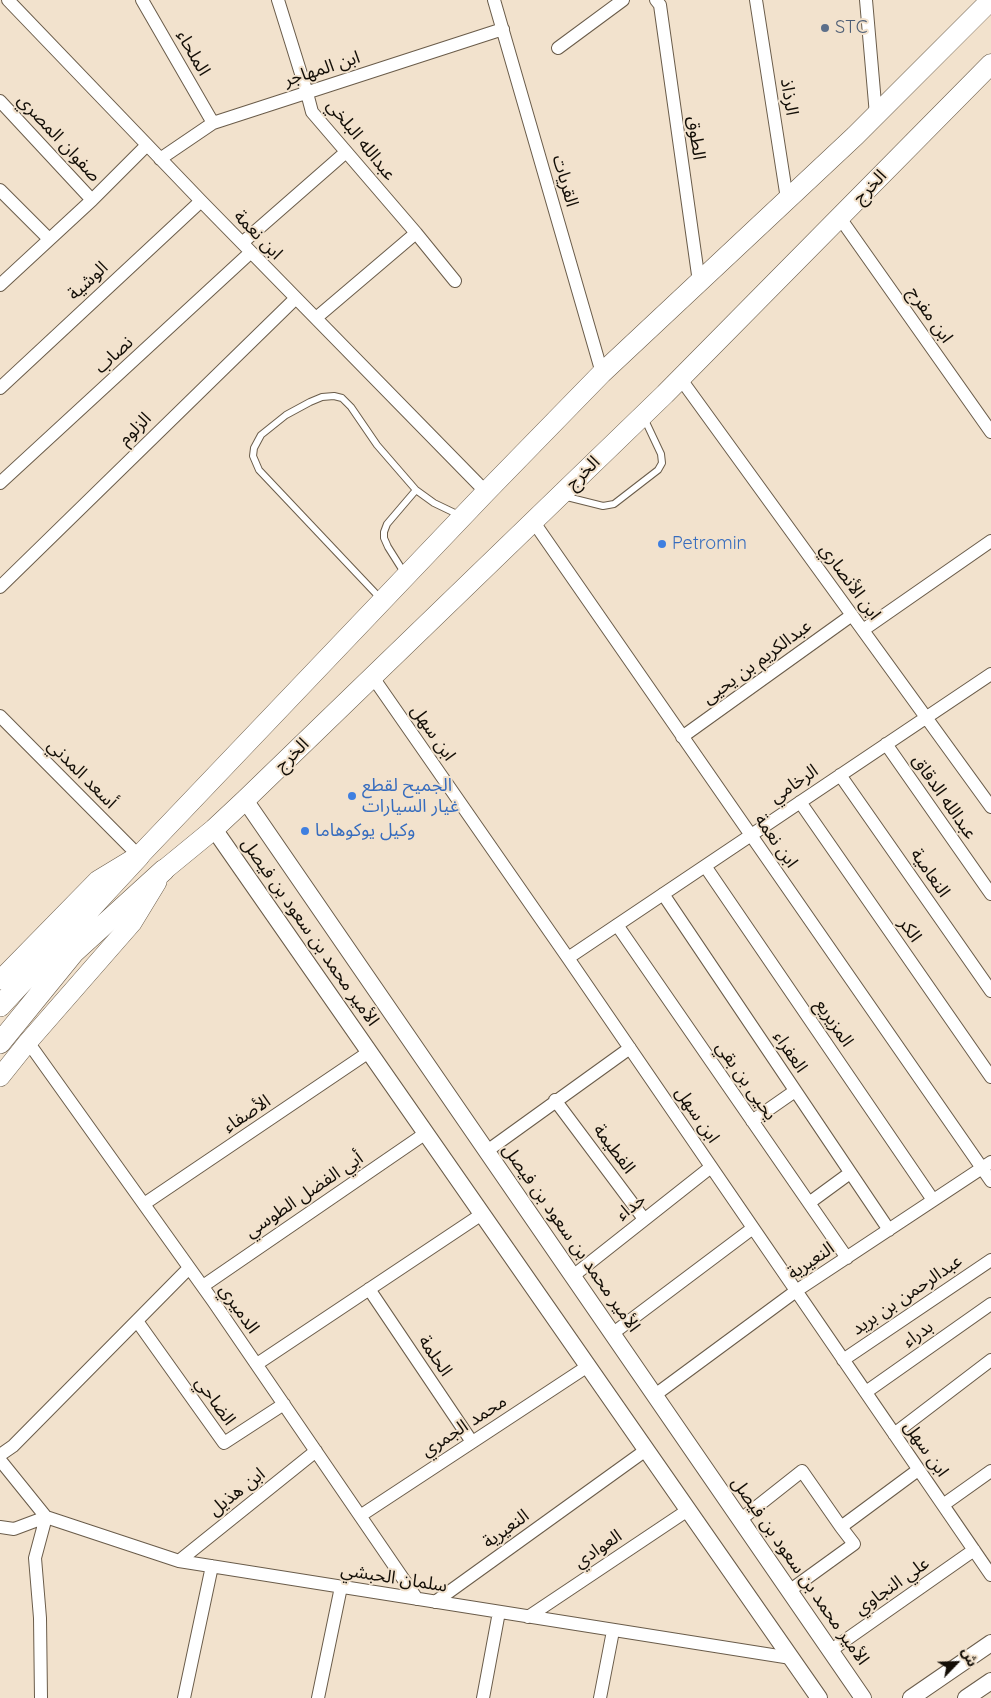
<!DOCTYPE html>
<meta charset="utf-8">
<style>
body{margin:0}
#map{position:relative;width:991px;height:1698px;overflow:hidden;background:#f2e2cd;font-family:Quicksand,"Noto Sans Arabic",sans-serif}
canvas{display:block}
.north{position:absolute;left:931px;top:1638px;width:50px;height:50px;-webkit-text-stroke:4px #f2e2cd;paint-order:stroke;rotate:66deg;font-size:14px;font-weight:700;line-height:20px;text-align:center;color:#130e07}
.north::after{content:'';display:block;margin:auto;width:18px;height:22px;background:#130e07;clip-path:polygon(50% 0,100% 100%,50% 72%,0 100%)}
</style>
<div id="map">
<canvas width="991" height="1698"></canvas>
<div class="north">ش</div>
</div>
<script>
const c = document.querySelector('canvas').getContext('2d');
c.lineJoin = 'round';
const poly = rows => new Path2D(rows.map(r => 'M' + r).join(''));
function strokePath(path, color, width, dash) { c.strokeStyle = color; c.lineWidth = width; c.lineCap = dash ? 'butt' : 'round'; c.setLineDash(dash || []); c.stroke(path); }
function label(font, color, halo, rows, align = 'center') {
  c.font = font + ' Quicksand,"Noto Sans Arabic",sans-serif'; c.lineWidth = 4; c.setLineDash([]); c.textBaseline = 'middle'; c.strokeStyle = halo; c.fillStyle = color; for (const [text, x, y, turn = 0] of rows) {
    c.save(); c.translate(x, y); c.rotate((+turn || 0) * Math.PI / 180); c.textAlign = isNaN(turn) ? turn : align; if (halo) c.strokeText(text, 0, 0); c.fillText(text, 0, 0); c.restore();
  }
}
const service = poly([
 [563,496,603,506,614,504,658,470,662,463,661,454,644,418],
 [405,574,388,547,384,538,384,532,387,524,416,490],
 [380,598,259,470,253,456,254,448,261,435,286,415,310,402,322,397,334,396,342,398,351,407,377,445,416,490,434,503,459,515]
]);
const minor = poly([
 [8,0,201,201,486,492],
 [142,0,213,123],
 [278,0,307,93,312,112,416,233,455,281],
 [494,0,602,373],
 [656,0,660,5,699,282],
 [756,0,787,199],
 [866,0,876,115],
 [558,48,623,0],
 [0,101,92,200],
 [160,159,213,123,503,29],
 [0,190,49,239],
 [840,218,991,432],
 [242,243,346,152],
 [0,285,92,200,147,145],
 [316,318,416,233],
 [680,378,991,807],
 [0,388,201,201],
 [0,483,251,252],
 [533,521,991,1181],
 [0,587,296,298],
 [863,630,991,541],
 [372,676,568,958,991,1575],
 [0,716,139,856],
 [682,737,852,615],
 [886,744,991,894],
 [840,775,991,991],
 [800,802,991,1077],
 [705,866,933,1200],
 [663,894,889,1230],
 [617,925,847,1258],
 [568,958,991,674],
 [28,1042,213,1301,417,1599],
 [555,1100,644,1219],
 [752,1121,795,1091],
 [487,1151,630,1048],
 [809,1203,850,1173],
 [144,1204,369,1052],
 [573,1276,711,1167],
 [203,1286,426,1133],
 [369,1289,472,1442],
 [137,1321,224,1443,284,1404],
 [612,1334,753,1228],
 [843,1360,991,1260],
 [257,1364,482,1214],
 [866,1392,991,1304],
 [655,1395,796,1291,991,1162],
 [894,1434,991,1360],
 [0,1455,13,1446,189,1268],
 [0,1460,46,1517,35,1558,40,1618,41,1698],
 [943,1505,991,1471],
 [360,1516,588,1366],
 [740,1520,802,1471,841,1527,918,1470],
 [0,1527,14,1529,46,1517,179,1561,791,1658],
 [179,1561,316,1451],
 [789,1591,854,1544,841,1527],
 [435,1602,646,1450],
 [528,1617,688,1510],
 [830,1651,974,1550],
 [184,1698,212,1566],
 [318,1698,341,1587],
 [483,1698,499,1612],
 [600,1698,613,1631]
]);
const tertiary = poly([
 [245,800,863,1698],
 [214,829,819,1698],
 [911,1698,991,1643],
 [966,1698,991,1681]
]);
const secondary = poly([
 [0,980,98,880,131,860],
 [0,1077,28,1042,132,923,157,882]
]);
const primary = poly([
 [139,856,486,492,602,373,855,136,991,0],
 [164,870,214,829,245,800,665,394,991,64]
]);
const trunk = poly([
 [0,1006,139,856],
 [0,1043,74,952,164,870]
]);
strokePath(service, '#6a5c4a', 8);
strokePath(minor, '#6a5c4a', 14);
strokePath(tertiary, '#6a5c4a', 18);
strokePath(secondary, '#6a5c4a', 20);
strokePath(primary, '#6a5c4a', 21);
strokePath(trunk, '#6a5c4a', 22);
strokePath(service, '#fff', 6);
strokePath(minor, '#fff', 12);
strokePath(tertiary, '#fff', 16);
strokePath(secondary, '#fff', 19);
strokePath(primary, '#fff', 20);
strokePath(trunk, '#fff', 21);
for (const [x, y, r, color] of [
 [825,28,5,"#5c6f8a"],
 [662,544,5,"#3f7fe0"],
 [352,796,5,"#3f7fe0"],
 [305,831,5,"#3f7fe0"]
]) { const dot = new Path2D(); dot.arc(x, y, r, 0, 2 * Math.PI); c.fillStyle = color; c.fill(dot); strokePath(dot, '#f2e2cd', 2); }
label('18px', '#4e5e75', '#f2e2cd', [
 ["STC",835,28]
], 'left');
label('18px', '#130e07', '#f2e2cd', [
 ["الملحاء",193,53,60],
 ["ابن المهاجر",322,69,-18],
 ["الرذاذ",789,97,81],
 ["صفوان المصري",59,138,47],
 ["الطوق",696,138,82],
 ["عبدالله البلخي",361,140,51],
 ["القريات",565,181,74],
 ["الخرج",870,187,-46],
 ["ابن نعمة",258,235,46],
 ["الوشية",88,281,-43],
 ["ابن مفرج",930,315,55],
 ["نصاب",114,355,-43],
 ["الزلوم",135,429,-45],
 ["الخرج",583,473,-44],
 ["ابن الأنصاري",850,582,54],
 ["عبدالكريم بن يحيى",757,662,-36],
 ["ابن سهل",433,733,55],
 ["الخرج",292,755,-44],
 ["أسعد المدني",82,774,45],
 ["الرخامي",794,784,-34],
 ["عبدالله الدقاق",944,797,55],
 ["ابن نعمة",776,841,55],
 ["النعامية",930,873,55],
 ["الكر",910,930,55],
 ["الأمير محمد بن سعود بن فيصل",310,932,55],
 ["المزيريع",834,1023,56],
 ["العفراء",790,1052,56],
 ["يحيى بن بقي",746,1081,55],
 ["الأصفاء",247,1114,-34],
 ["ابن سهل",697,1115,56],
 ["الفطيمة",614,1149,53],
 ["أبي الفضل الطوسي",304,1195,-34],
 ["حداء",631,1207,-38],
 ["الأمير محمد بن سعود بن فيصل",571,1238,55],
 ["النعيرية",811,1261,-34],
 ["عبدالرحمن بن بريد",907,1295,-34],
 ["الدميري",239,1309,55],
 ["بدراء",918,1334,-35],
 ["الحلمة",435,1356,56],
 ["الضاحي",215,1401,54],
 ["محمد الجمري",464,1426,-33],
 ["ابن سهل",926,1449,55],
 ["ابن هذيل",237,1492,-38],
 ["النعيرية",506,1529,-36],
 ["العوادي",598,1549,-34],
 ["الأمير محمد بن سعود بن فيصل",800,1571,55],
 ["سلمان الحبشي",394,1578,9],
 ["علي النجاوي",892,1586,-35]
]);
label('18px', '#366cbe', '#f2e2cd', [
 ["Petromin",672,544],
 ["الجميح لقطع",362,786],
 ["غيار السيارات",362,807],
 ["وكيل يوكوهاما",315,831]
], 'left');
</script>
